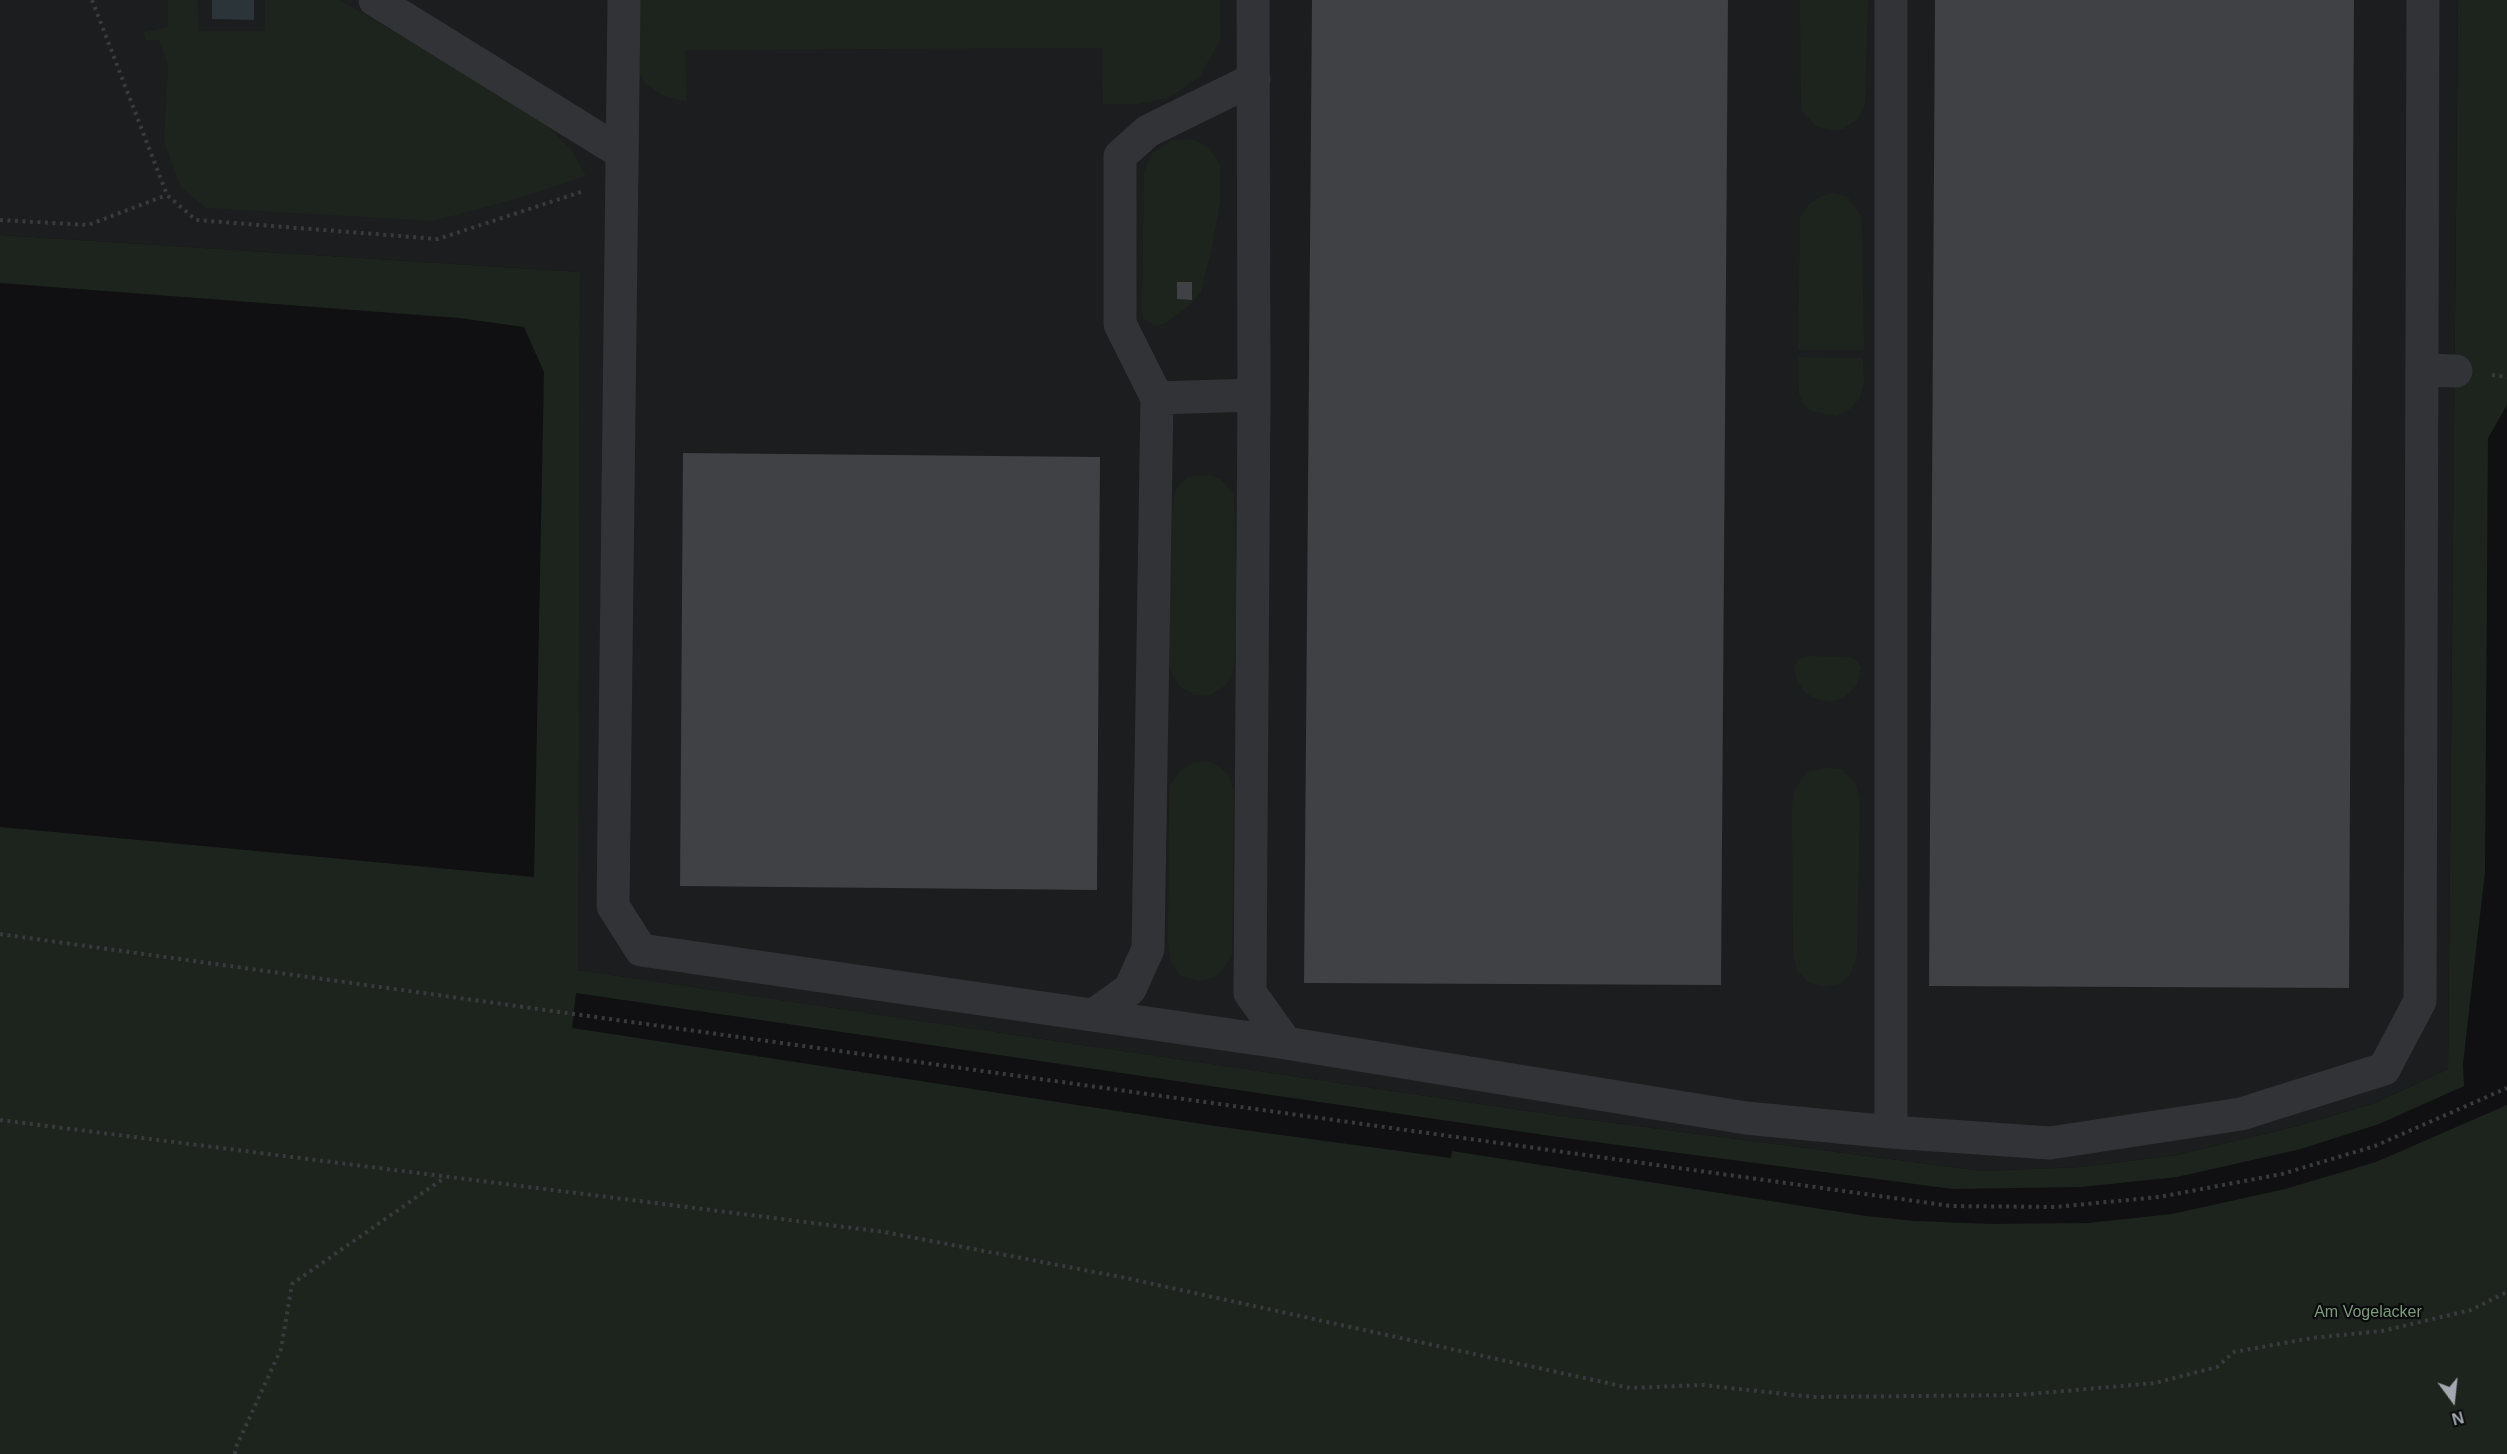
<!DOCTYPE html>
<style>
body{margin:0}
#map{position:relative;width:2507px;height:1454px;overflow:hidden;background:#101012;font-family:Arial,sans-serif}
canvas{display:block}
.north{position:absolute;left:2423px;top:1370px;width:60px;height:60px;-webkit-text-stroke:4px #0b0b0d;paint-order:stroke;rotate:165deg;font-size:16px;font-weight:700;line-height:24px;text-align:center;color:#a3a8b1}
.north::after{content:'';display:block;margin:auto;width:21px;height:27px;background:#a3a8b1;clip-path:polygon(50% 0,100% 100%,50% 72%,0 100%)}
</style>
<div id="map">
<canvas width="2507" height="1454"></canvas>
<div class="north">N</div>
</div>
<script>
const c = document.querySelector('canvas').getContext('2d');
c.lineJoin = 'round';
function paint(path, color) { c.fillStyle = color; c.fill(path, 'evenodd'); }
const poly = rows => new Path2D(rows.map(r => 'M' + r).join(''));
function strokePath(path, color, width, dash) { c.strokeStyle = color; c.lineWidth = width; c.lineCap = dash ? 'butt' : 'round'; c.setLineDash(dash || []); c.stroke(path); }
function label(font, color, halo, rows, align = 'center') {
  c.font = font + ' Arial,sans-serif'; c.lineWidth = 4.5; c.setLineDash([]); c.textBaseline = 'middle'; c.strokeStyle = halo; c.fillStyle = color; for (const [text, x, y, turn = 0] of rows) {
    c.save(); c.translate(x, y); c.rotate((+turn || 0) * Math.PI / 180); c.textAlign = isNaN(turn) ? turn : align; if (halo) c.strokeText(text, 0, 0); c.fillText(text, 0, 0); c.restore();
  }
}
paint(poly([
 [0,0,2458,0,2448,1069,2375,1103,2297,1126,2177,1155,2080,1167,1982,1171,1568,1117,577,970,580,272,0,235]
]), '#1c1d1e');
paint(poly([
 [168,0,198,0,199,31,265,31,265,0,340,0,542,120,572,151,586,176,529,195,434,221,206,208,181,187,164,142,168,66,159,40,145,40,144,32,168,27],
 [634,0,1220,0,1221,38,1200,76,1169,98,1138,104,1103,104,1102,48,685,50,687,102,662,95,645,83,632,61],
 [1800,0,1868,0,1865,105,1858,119,1843,129,1831,130,1817,127,1801,110],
 [2458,0,2507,0,2507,405,2488,438,2485,872,2463,1063,2464,1086,2379,1124,2301,1149,2177,1177,2081,1187,1953,1189,1565,1138,576,993,572,1028,1222,1127,1451,1158,1452,1151,1866,1216,1915,1221,1991,1224,2088,1223,2172,1214,2285,1189,2376,1162,2507,1105,2507,1454,0,1454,0,827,534,877,544,372,524,327,459,318,0,283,0,235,580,272,578,970,1568,1117,1982,1171,2080,1167,2177,1155,2297,1126,2375,1103,2448,1069],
 [1192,139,1209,148,1220,164,1220,203,1212,247,1201,292,1191,304,1166,323,1155,326,1143,318,1142,309,1144,172,1152,153,1172,140],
 [1834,193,1848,197,1862,218,1864,350,1798,350,1800,218,1808,205,1821,196],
 [1798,357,1863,358,1864,384,1859,399,1850,409,1836,416,1810,411,1803,403,1799,394],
 [1211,475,1220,479,1234,495,1237,609,1235,660,1232,674,1225,686,1208,696,1194,695,1180,687,1172,673,1168,659,1172,511,1176,488,1188,477],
 [1807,656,1850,657,1856,660,1861,667,1857,685,1843,698,1831,702,1813,698,1804,691,1796,679,1794,668,1799,659],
 [1207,761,1217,765,1229,776,1234,792,1232,954,1223,970,1213,978,1199,981,1180,976,1171,962,1168,947,1169,787,1180,770,1194,763],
 [1825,768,1842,769,1856,784,1860,803,1857,954,1850,976,1839,984,1825,987,1808,982,1796,969,1793,954,1792,806,1795,788,1807,772]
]), '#1d241d');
paint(poly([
 [212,0,254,0,254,20,212,19]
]), '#2b3439');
paint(poly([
 [1312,0,1728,0,1721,985,1304,983],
 [1935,0,2354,0,2349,988,1929,986],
 [1177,282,1192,282,1192,300,1177,299],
 [683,453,1100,457,1097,890,680,886]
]), '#3f4145');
strokePath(poly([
 [92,0,167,195,196,220,438,239,584,191],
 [0,220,88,225,167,195],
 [2492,375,2507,377],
 [0,934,1951,1206,2055,1207,2159,1197,2282,1174,2375,1146,2507,1088],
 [0,1120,884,1232,1121,1277,1630,1388,1702,1385,1813,1397,2019,1395,2155,1383,2217,1367,2234,1352,2312,1338,2382,1331,2471,1310,2507,1292],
 [235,1454,236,1447,281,1349,292,1284,444,1178]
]), '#383a3d', 4, [3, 4.5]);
strokePath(poly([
 [375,0,622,153],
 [624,0,613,906,641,950,1286,1043,1746,1118,1891,1132,2050,1143,2241,1114,2384,1069,2420,1001,2423,0],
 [1253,0,1254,395,1250,993,1286,1043],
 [2423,370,2456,371],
 [1157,398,1254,395],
 [1094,1015,1130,989,1148,949,1157,398,1120,324,1120,156,1148,131,1254,79],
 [1891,1132,1891,0]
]), '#323336', 33);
label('16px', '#7b9b7b', '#0b0b0d', [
 ["Am Vogelacker",2368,1313]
]);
</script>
